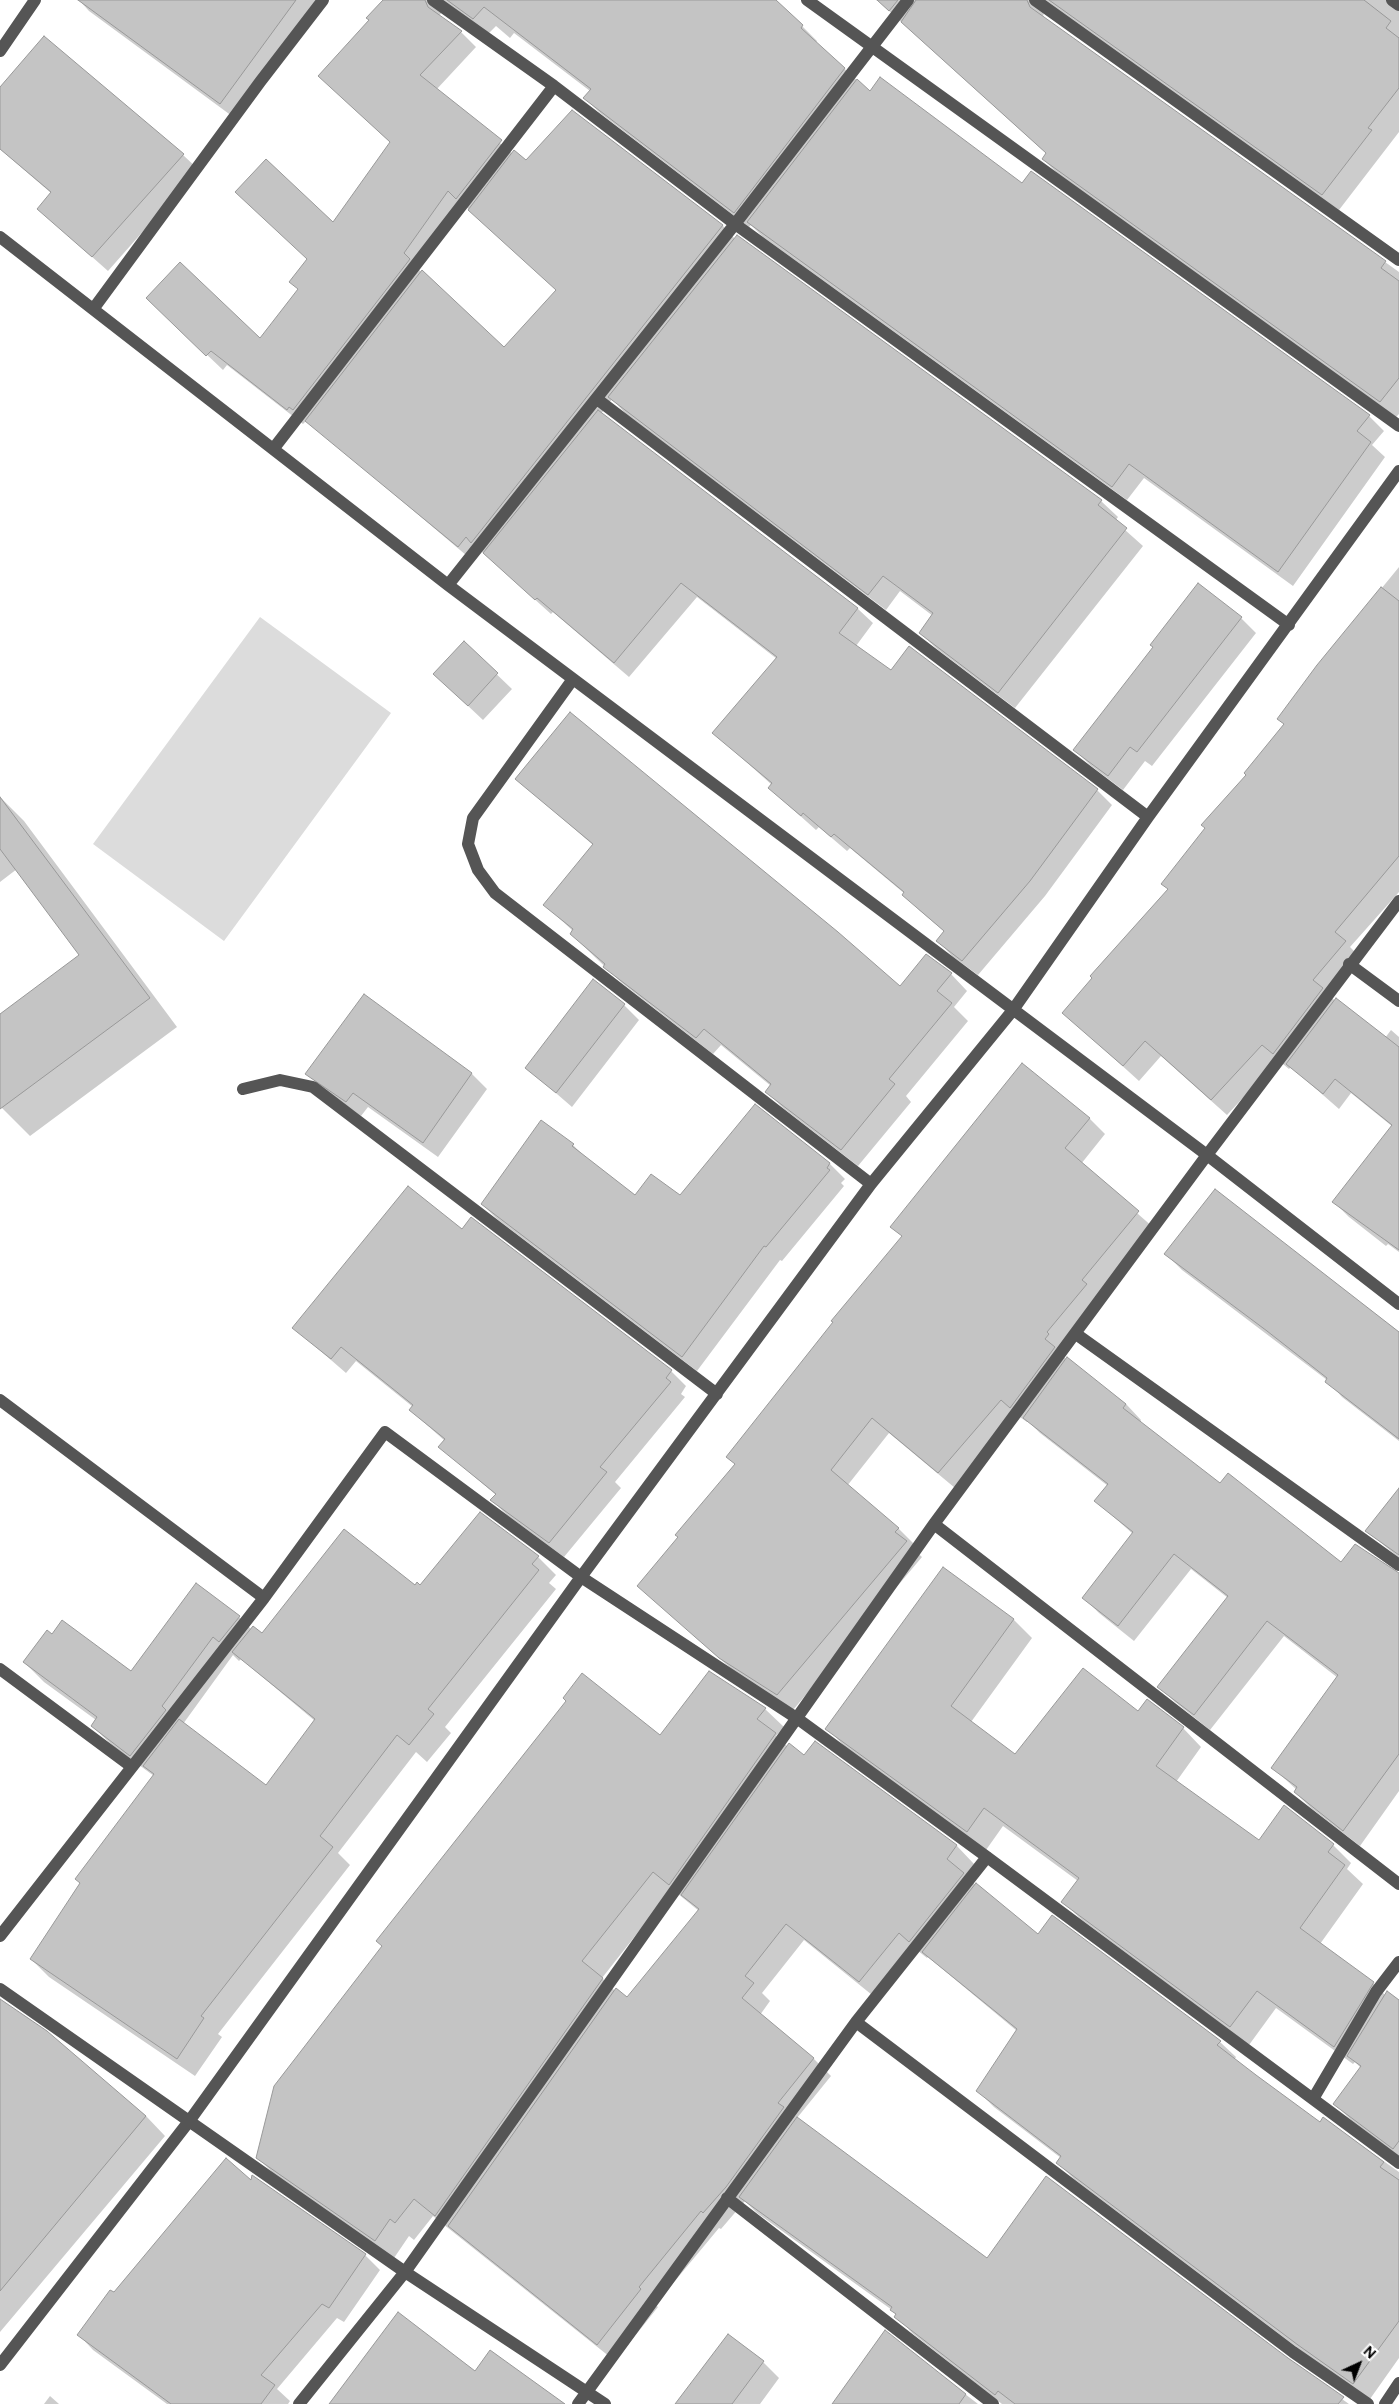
<!DOCTYPE html>
<style>
body{margin:0}
#map{position:relative;width:1399px;height:2404px;overflow:hidden;background:#fff;font-family:Figtree,sans-serif}
canvas{display:block}
.north{position:absolute;left:1334px;top:2339px;width:50px;height:50px;-webkit-text-stroke:4px #fff;paint-order:stroke;rotate:43deg;font-size:14px;font-weight:700;line-height:20px;text-align:center;color:#000}
.north::after{content:'';display:block;margin:auto;width:18px;height:22px;background:#000;clip-path:polygon(50% 0,100% 100%,50% 72%,0 100%)}
</style>
<div id="map">
<canvas width="1399" height="2404"></canvas>
<div class="north">N</div>
</div>
<script>
const c = document.querySelector('canvas').getContext('2d');
c.lineJoin = 'round';
function paint(path, color) { c.fillStyle = color; c.fill(path, 'evenodd'); }
const poly = rows => new Path2D(rows.map(r => 'M' + r).join(''));
function strokePath(path, color, width, dash) { c.strokeStyle = color; c.lineWidth = width; c.lineCap = dash ? 'butt' : 'round'; c.setLineDash(dash || []); c.stroke(path); }
paint(poly([
 [260,617,391,713,224,941,93,844]
]), '#dcdcdc');
paint(poly([
 [79,0,328,0,236,119,89,11],
 [385,0,753,0,802,26,817,41,816,43,870,92,1022,185,1369,416,1384,431,1372,445,1385,457,1293,586,1144,478,1127,500,763,237,751,225,749,227,600,113,585,98,590,91,514,33,510,38,496,26,489,33,445,8,439,16,461,32,476,47,436,90,513,154,526,161,572,111,723,226,735,239,1101,501,1118,517,1115,521,1143,546,1015,708,937,649,920,633,933,616,900,591,886,610,626,414,612,399,601,414,858,609,873,623,856,646,891,671,1097,790,1112,805,1045,896,978,975,952,956,938,941,945,932,919,910,905,894,850,848,847,851,819,827,816,830,769,788,772,785,714,733,777,659,697,597,629,677,553,612,551,614,481,551,473,561,310,423,305,422,303,424,227,365,223,370,163,313,260,340,299,290,291,282,391,143,319,76,371,20],
 [464,205,557,290,504,349,418,269],
 [877,0,1399,0,1399,132,1339,210,1044,12,1043,17,1399,272,1399,414,1396,417,1059,175,1043,159,1047,154],
 [0,88,183,155,198,169,108,271,38,209,51,193,0,149],
 [1399,567,1399,892,1350,947,1361,958,1329,996,1385,1038,1391,1030,1399,1037,1399,1252,1388,1244,1386,1246,1349,1217,1334,1202,1393,1127,1351,1093,1339,1109,1291,1067,1289,1069,1278,1060,1227,1115,1161,1056,1139,1081,1064,1013,1169,890,1163,884,1285,725,1279,719,1318,666],
 [1241,618,1256,633,1152,766,1145,761,1123,790,1090,765,1075,750],
 [464,643,512,689,483,720,450,689],
 [517,779,900,988,951,974,967,991,954,1007,968,1021,906,1096,911,1102,858,1166,783,1108,767,1092,771,1086,721,1045,713,1054,622,983,571,934,573,931,545,905,593,845],
 [0,797,24,821,177,1027,30,1136,0,1106,0,1015,81,955,17,869,0,882],
 [365,996,472,1074,487,1089,438,1157,368,1107,361,1116,322,1088,307,1073],
 [624,1005,639,1020,572,1107,527,1068],
 [755,1106,830,1164,845,1179,841,1183,844,1186,782,1261,780,1260,697,1371,497,1219,482,1204,541,1122,573,1145,588,1160,635,1197,680,1197],
 [1089,1118,1105,1134,1081,1164,1154,1228,1061,1355,1126,1404,1141,1420,1140,1423,1220,1485,1342,1563,1399,1581,1399,1791,1360,1846,1311,1808,1295,1792,1297,1790,1273,1768,1338,1678,1284,1636,1210,1730,1175,1702,1159,1687,1228,1598,1191,1569,1134,1641,1099,1613,1083,1597,1133,1534,1096,1501,1108,1486,1040,1433,1028,1421,1027,1422,1017,1415,955,1488,889,1433,847,1486,898,1528,914,1544,911,1547,922,1557,793,1710,737,1674,639,1586,736,1465,728,1457,903,1237,892,1226],
 [1215,1191,1399,1332,1399,1441,1342,1397,1327,1380,1182,1270,1166,1254],
 [471,1219,671,1371,686,1386,681,1394,685,1397,615,1482,621,1488,564,1557,507,1515,492,1500,496,1495,440,1447,445,1441,410,1410,413,1407,356,1361,346,1373,294,1328,463,1231],
 [1399,1490,1399,1558,1367,1531],
 [538,1557,556,1575,549,1583,556,1589,445,1727,451,1733,427,1762,416,1752,338,1853,350,1865,218,2034,222,2037,195,2076,49,1977,31,1959,154,1776,112,1745,92,1726,96,1720,44,1682,24,1662,131,1673,239,1617,251,1629,263,1634,415,1586],
 [233,1655,239,1661,241,1659,315,1721,266,1787,183,1724],
 [943,1569,1014,1620,1032,1638,971,1722,1016,1756,1139,1713,1183,1728,1201,1747,1176,1782,1259,1842,1333,1845,1351,1863,1347,1869,1363,1884,1320,1944,1373,1983,1385,1995,1399,2002,1399,2156,1351,2120,1335,2104,1361,2068,1355,2062,1353,2064,1276,2008,1249,2045,1082,1920,1063,1902,1078,1881,1003,1826,986,1850,845,1747,827,1728],
 [765,1709,784,1727,776,1736,788,1747,804,1757,815,1743,957,1846,974,1864,965,1876,1039,1936,1220,2042,1236,2057,1234,2060,1320,2124,1324,2119,1399,2172,1399,2358,1370,2399,1315,2361,1074,2179,1058,2163,1061,2158,994,2107,978,2091,1017,2031,928,1957,927,1958,917,1950,877,1999,804,1940,762,1993,770,2001,760,2015,814,2059,831,2076,797,2118,987,2260,1287,2360,1349,2404,1002,2404,912,2333,892,2310,757,2213,745,2201,721,2229,719,2228,655,2305,658,2307,615,2361,433,2216,414,2240,409,2236,394,2258,276,2176,258,2158,661,1737],
 [672,1889,699,1911,628,1999,615,1991,602,1978],
 [0,2002,146,2116,165,2136,0,2332],
 [252,2182,365,2255,380,2270,344,2322,337,2318,277,2389,290,2401,288,2404,167,2404,93,2350,79,2335],
 [885,2332,978,2404,835,2404],
 [728,2336,763,2362,779,2378,760,2404,676,2404],
 [50,2396,59,2404,44,2404]
]), '#0003');
const building = poly([
 [78,0,296,0,220,104,78,0],
 [383,0,425,0,428,7,462,31,420,75,502,140,456,199,448,191,404,253,410,259,293,410,289,407,287,410,211,351,206,356,146,298,180,262,260,338,298,289,289,282,307,259,235,192,266,159,333,222,390,142,318,76,369,20,366,18,383,0],
 [447,0,776,0,803,25,801,28,845,68,734,213,583,98,591,89,484,7,473,19,447,0],
 [877,0,898,0,889,11,877,0],
 [916,0,1027,0,1030,7,1386,261,1381,268,1399,281,1399,378,1380,402,1042,159,1046,153,901,22,916,0],
 [1049,0,1364,0,1391,21,1386,28,1399,38,1399,88,1368,128,1372,130,1322,195,1049,0],
 [44,36,184,154,92,257,37,209,51,192,0,149,0,87,44,36],
 [880,77,1022,183,1031,171,1370,415,1357,431,1371,442,1278,572,1129,464,1112,487,747,222,857,79,870,91,880,77],
 [572,110,723,225,471,543,466,537,458,547,305,421,422,270,504,347,556,290,468,210,514,150,526,160,572,110],
 [737,235,1102,500,1098,505,1127,528,998,693,919,633,933,613,883,576,868,595,608,397,737,235],
 [598,410,858,608,839,633,891,670,909,646,1098,789,1030,881,962,961,936,941,944,931,902,895,904,892,834,834,831,837,803,813,801,816,768,788,772,783,712,733,777,657,681,583,614,663,537,598,535,600,483,553,598,410],
 [1198,583,1242,617,1137,752,1130,747,1108,776,1073,750,1153,647,1150,645,1198,583],
 [1381,587,1399,601,1399,856,1335,932,1346,941,1313,980,1323,988,1273,1054,1262,1045,1211,1100,1145,1041,1123,1066,1062,1013,1092,978,1090,976,1168,889,1161,884,1205,828,1201,825,1246,775,1244,773,1284,724,1277,719,1317,665,1381,587],
 [464,641,498,673,468,706,433,674,464,641],
 [570,712,838,932,900,986,926,954,952,973,937,991,952,1003,889,1079,895,1084,841,1150,765,1092,771,1084,704,1029,696,1038,603,967,605,964,570,934,573,929,543,905,593,844,515,779,570,712],
 [0,797,150,998,0,1109,0,1014,79,955,0,849,0,797],
 [593,979,625,1004,556,1093,525,1068,593,979],
 [364,994,472,1073,423,1143,353,1093,346,1102,305,1074,364,994],
 [1336,998,1399,1047,1399,1250,1332,1202,1392,1125,1335,1079,1323,1094,1286,1064,1336,998],
 [1022,1063,1090,1118,1065,1148,1139,1211,1082,1280,1087,1284,1047,1332,1049,1334,1045,1339,1055,1347,1010,1408,1001,1400,938,1473,872,1418,831,1470,899,1528,895,1532,907,1541,777,1695,719,1658,637,1586,678,1537,675,1535,735,1464,726,1457,833,1322,831,1321,902,1236,890,1227,1022,1063],
 [755,1104,830,1163,827,1168,830,1170,766,1247,764,1246,682,1357,481,1204,541,1120,574,1144,572,1146,635,1195,651,1174,680,1195,755,1104],
 [408,1186,462,1229,471,1217,672,1370,666,1378,671,1382,600,1467,607,1472,549,1543,490,1500,496,1494,438,1447,445,1439,409,1410,413,1405,341,1347,331,1359,292,1328,408,1186],
 [1215,1189,1399,1332,1399,1439,1325,1382,1327,1378,1267,1331,1164,1254,1215,1189],
 [1067,1357,1126,1404,1123,1408,1220,1483,1228,1473,1341,1562,1355,1544,1399,1573,1399,1754,1343,1831,1294,1792,1297,1787,1271,1768,1338,1675,1267,1621,1194,1715,1157,1687,1228,1596,1174,1554,1118,1626,1082,1598,1133,1532,1094,1501,1108,1484,1023,1418,1067,1357],
 [1399,1488,1399,1555,1365,1531,1399,1488],
 [480,1512,539,1556,532,1564,539,1570,428,1709,434,1714,409,1745,397,1735,320,1836,333,1847,201,2016,204,2018,177,2059,30,1959,80,1883,75,1879,154,1774,143,1766,179,1719,266,1785,315,1719,232,1652,253,1626,262,1633,344,1529,415,1585,417,1582,420,1585,480,1512],
 [943,1567,1014,1619,951,1706,1015,1754,1083,1668,1138,1711,1147,1699,1184,1727,1156,1766,1259,1840,1284,1805,1334,1844,1328,1852,1345,1865,1300,1928,1374,1982,1334,2047,1257,1991,1230,2027,1061,1902,1079,1878,984,1808,967,1832,825,1729,943,1567],
 [196,1583,240,1616,219,1642,213,1637,162,1706,166,1710,130,1756,91,1726,97,1717,23,1662,47,1630,52,1634,62,1620,131,1671,196,1583],
 [709,1671,766,1708,757,1719,776,1733,669,1885,653,1872,582,1961,603,1978,435,2216,414,2199,395,2223,390,2219,375,2241,256,2158,274,2086,382,1946,376,1941,566,1701,563,1698,582,1673,660,1735,709,1671],
 [815,1741,957,1845,947,1859,964,1873,909,1942,899,1933,859,1982,786,1924,745,1976,754,1983,742,1998,814,2058,778,2103,784,2107,726,2187,703,2213,701,2211,639,2287,641,2289,597,2345,448,2226,616,1988,627,1997,699,1909,681,1895,789,1743,804,1755,815,1741],
 [976,1883,1038,1934,1052,1915,1221,2041,1217,2045,1256,2075,1320,2122,1323,2117,1384,2162,1380,2167,1399,2180,1399,2321,1353,2384,1298,2345,1056,2163,1061,2156,976,2091,1017,2029,922,1952,976,1883],
 [1387,1991,1399,2000,1399,2141,1393,2149,1333,2104,1361,2066,1347,2056,1387,1991],
 [0,1999,47,2031,146,2116,0,2291,0,1999],
 [797,2117,987,2258,1046,2176,1288,2358,1344,2397,1338,2404,1015,2404,998,2391,995,2395,894,2317,896,2314,890,2310,892,2307,739,2197,797,2117],
 [226,2158,251,2180,252,2175,366,2254,329,2308,322,2304,261,2375,275,2385,261,2404,171,2404,77,2335,110,2290,114,2292,226,2158],
 [398,2312,475,2371,490,2350,565,2404,329,2404,398,2312],
 [885,2330,966,2394,959,2404,832,2404,885,2330],
 [728,2334,764,2361,732,2404,675,2404,728,2334]
]);
paint(building, '#c4c4c4');
strokePath(building, '#999', 1);
strokePath(poly([
 [433,0,554,86,735,224,1289,625],
 [807,0,1399,426],
 [1035,0,1399,260],
 [1392,0,1399,5],
 [0,51,35,0],
 [0,237,448,585,1207,1155,1399,1304],
 [94,308,260,82,323,0],
 [597,399,1148,817],
 [274,448,554,86],
 [448,585,735,224,908,0],
 [573,679,473,818,468,844,478,870,495,893,871,1184],
 [1349,964,1399,1001],
 [243,1089,280,1080,313,1087,717,1394],
 [1076,1334,1399,1565],
 [0,1400,264,1598],
 [934,1524,1399,1884],
 [0,1669,132,1767],
 [0,1936,264,1598,385,1432,581,1577,798,1719,987,1857,1399,2163],
 [0,1989,405,2272,605,2404],
 [856,2022,1293,2352,1368,2404],
 [1313,2099,1376,1992,1399,1962],
 [727,2198,993,2404],
 [0,2365,190,2120,581,1577,871,1184,1013,1010,1148,817,1399,471],
 [299,2404,405,2272,934,1524,1207,1155,1399,901],
 [578,2404,856,2022,987,1857],
 [1385,2404,1399,2383]
]), '#555', 12);
</script>
